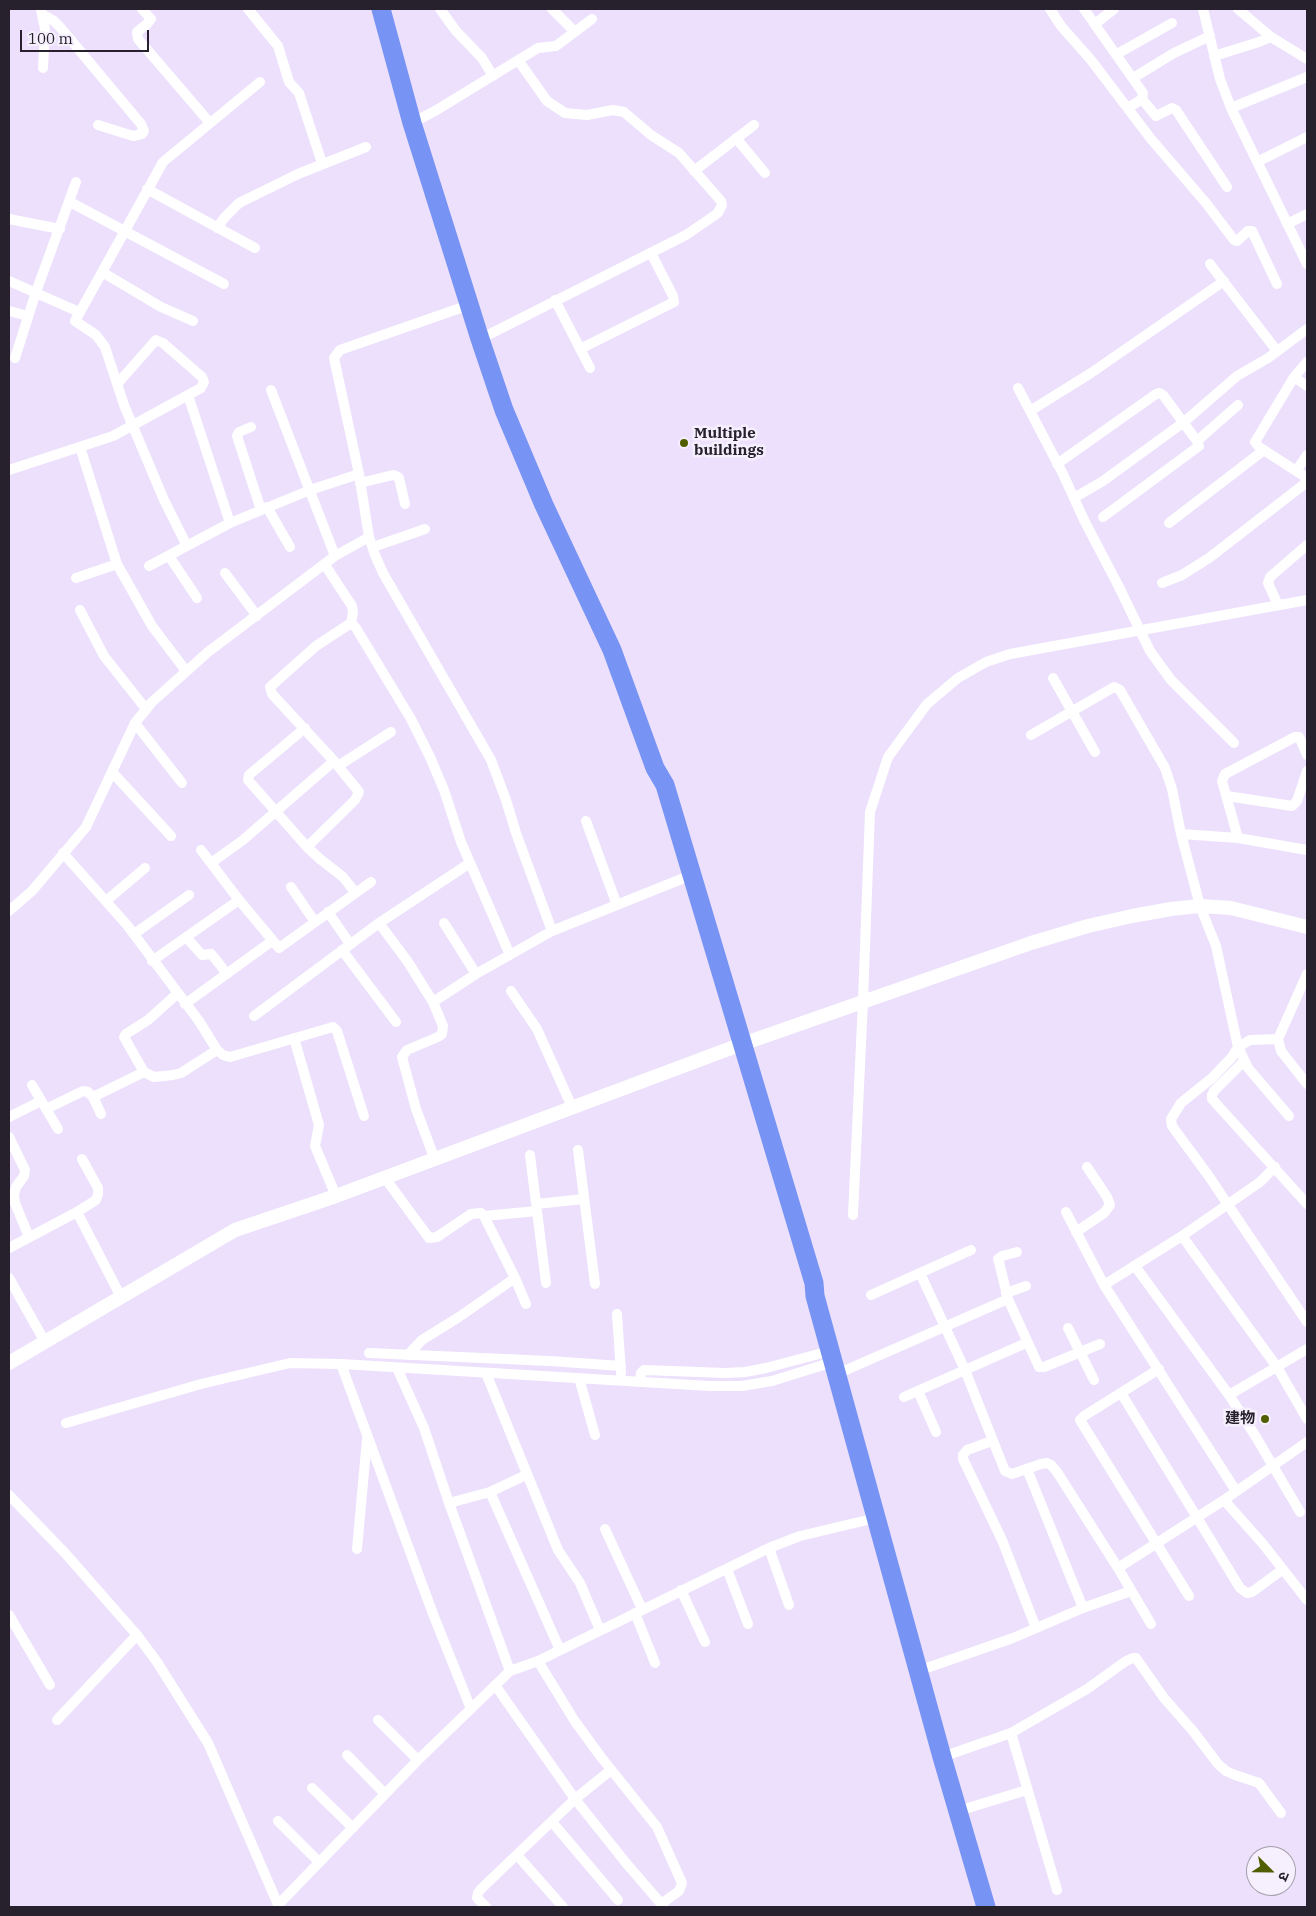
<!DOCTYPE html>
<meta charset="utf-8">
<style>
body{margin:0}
#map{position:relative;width:1316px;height:1916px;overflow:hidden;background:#ece0fc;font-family:"IBM Plex Serif","Noto Sans Devanagari",serif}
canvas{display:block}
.frame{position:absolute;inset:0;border:10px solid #26212d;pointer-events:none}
.north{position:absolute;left:1246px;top:1846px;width:50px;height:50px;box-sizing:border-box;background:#f6f0fe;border:1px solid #a39daa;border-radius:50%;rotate:113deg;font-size:14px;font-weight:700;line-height:20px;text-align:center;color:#26212d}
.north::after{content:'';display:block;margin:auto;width:18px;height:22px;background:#515e00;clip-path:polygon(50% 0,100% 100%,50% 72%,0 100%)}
.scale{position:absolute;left:20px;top:30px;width:129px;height:22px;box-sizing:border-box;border:2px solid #26212d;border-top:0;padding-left:6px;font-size:15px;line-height:18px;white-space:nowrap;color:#26212d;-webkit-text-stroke:4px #f6f0fe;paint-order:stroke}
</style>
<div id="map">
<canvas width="1316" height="1916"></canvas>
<div class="frame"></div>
<div class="north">उ</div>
<div class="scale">100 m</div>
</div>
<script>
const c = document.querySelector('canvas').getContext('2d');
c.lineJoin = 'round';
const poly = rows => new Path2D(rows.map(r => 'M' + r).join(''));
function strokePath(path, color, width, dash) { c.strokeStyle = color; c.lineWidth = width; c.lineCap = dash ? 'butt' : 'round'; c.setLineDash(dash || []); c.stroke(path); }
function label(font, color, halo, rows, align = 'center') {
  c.font = font + ' "IBM Plex Serif","Noto Sans SC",serif'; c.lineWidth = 5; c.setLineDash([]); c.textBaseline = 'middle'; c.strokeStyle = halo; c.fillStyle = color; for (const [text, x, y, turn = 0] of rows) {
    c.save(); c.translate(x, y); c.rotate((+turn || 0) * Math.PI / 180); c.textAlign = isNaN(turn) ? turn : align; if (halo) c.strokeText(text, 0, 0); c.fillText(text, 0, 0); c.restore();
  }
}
strokePath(poly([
 [142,9,151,19,147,24,137,32,138,39,210,123],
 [248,9,278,46,289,82,299,93,322,163],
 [440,9,456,31,482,58,493,76],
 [552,9,575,32],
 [1050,9,1061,26,1091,60,1151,139,1206,203,1234,240,1237,241,1248,231,1252,231,1277,284],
 [1084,9,1143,93,1142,99,1128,108],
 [1203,9,1220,79,1231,108,1307,264],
 [1238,9,1271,37,1307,59],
 [41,10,45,29,43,68],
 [43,15,54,21,60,27,141,124,144,131,142,134,133,136,98,125],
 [1095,24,1114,9],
 [1117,54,1172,23],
 [1214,56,1259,42,1271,37],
 [1133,78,1174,53,1210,36],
 [1142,99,1156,116,1172,108,1176,110,1227,187],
 [1231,108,1307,77],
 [412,123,435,111,538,48,556,46,592,19],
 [736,138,765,173],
 [1257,162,1307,137],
 [694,171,754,125],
 [147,189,255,248],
 [70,202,224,284],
 [9,219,60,229],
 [1287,224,1307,214],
 [217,228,225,217,239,203,298,174,366,147],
 [1210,264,1277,351],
 [102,272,161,307,193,321],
 [9,281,79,312],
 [555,300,590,368],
 [9,311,28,316],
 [480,339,686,235,718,213,722,205,721,201,679,153,651,135,624,112,613,110,587,115,565,113,547,101,518,60],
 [580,349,674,302,673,296,651,253],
 [15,358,36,292,76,182],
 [1307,362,1294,377,1255,442,1259,447,1307,478],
 [1294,377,1307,386],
 [1018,388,1063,474,1084,520,1119,587,1150,651,1171,680,1234,743],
 [271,390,335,556],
 [188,395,230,523],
 [1030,411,1091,373,1224,281],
 [251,427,239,432,237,436,261,510],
 [1197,441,1238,405],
 [80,447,117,564,152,626,186,671],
 [1057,464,1156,394,1159,393,1163,395,1197,441,1199,446,1103,517],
 [9,470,113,436,201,388,204,382,202,377,163,343,156,340,118,383],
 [1296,471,1307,455],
 [360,483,393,475,396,476,399,478,405,504],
 [1074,498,1103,481,1184,422,1237,376,1268,358,1307,329],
 [267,507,290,547],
 [1169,523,1264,450],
 [187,546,164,500,124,405,105,347,96,335,75,321,163,162,260,82],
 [373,547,425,529],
 [169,556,197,598],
 [325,565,352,606,353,613,351,623],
 [149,566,230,523,310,490,359,474],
 [225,573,257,616],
 [76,578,117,564],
 [1162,583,1182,575,1209,558,1307,482],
 [1278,605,1268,583,1270,577,1307,545],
 [80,610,104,656,146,709],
 [1053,678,1095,752],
 [135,723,182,783],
 [305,728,249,775,248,780,307,847,320,859,343,877,355,892],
 [1031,735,1114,687,1120,690,1165,768,1172,789,1181,834,1200,906,1216,946,1238,1047,1232,1057,1212,1078,1181,1103,1171,1119,1172,1126,1208,1175,1307,1322],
 [338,766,391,732],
 [112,772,171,836],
 [1227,796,1292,806,1297,801,1307,771],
 [586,821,617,905],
 [1181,834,1238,838,1307,850],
 [1238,838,1222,781,1225,774,1295,737,1299,737,1301,741,1307,755],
 [307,847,355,800,359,792,334,761,272,694,270,687,316,646,351,623,356,628,411,719,430,757,444,790,461,842,510,955],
 [201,850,239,900,279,948,371,882],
 [63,853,127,925,199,1021,217,1050,223,1055,230,1057,333,1027,337,1031,364,1116],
 [211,863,243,840,334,761],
 [291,887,315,922],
 [106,901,145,868],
 [9,911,32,891,86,827,135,723,152,702,208,652,335,556,369,537],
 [328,912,350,944],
 [379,923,408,962,433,1002,443,1026,442,1034,438,1037,407,1050,402,1057,416,1109,435,1160],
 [444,923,476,974],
 [552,931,684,878],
 [134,934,189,895],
 [186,937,202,955,211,954,213,956,227,974],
 [342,950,396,1022],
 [152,961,239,900],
 [1307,974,1278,1039,1281,1051,1307,1084],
 [511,991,537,1029,572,1107],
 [177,994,148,1020,126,1034,124,1037,144,1072,154,1077,173,1075,181,1073,217,1050],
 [433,1002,476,974,552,931,516,833,506,800,491,760,383,573,375,555,369,537,359,474,334,358,340,350,469,305],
 [185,1004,272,941],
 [254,1016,379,923,470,863],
 [294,1038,319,1125,315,1146,336,1196],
 [1278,1039,1250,1040,1238,1047,1248,1068,1289,1116],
 [1244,1061,1214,1091,1212,1095,1212,1099,1307,1204],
 [32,1085,58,1129],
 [93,1097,144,1072],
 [46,1109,83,1091,88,1092,93,1097,101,1114],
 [9,1117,41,1101],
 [9,1137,25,1170,24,1176,16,1187,14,1194,15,1203,29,1237],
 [578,1150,595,1284],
 [530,1155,546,1283],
 [385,1178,429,1238,437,1237,471,1214,481,1213,484,1216,515,1278,526,1304],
 [537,1204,583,1199],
 [77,1212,121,1297],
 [1066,1212,1104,1285,1236,1491],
 [853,1215,863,1001,870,812,888,757,927,704,958,678,986,662,1010,654,1307,600],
 [484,1216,537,1211],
 [1076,1232,1104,1213,1110,1205,1107,1197,1087,1167],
 [1182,1236,1277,1367,1307,1419],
 [9,1248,77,1212,96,1200,98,1194,98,1188,82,1159],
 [1017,1252,1002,1256,998,1259,999,1262,1008,1299,1039,1367,1044,1367,1100,1344],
 [1135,1266,1229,1395,1256,1437,1300,1512],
 [920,1273,965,1370,1005,1471,1012,1474,1041,1464,1047,1463,1051,1465,1057,1472,1118,1568,1151,1624],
 [9,1278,45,1342],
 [1104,1285,1182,1236,1260,1182,1275,1167],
 [1006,1293,1026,1286],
 [871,1295,971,1250],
 [617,1314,621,1373],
 [1068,1328,1094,1380],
 [369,1353,550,1361,621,1366],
 [408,1355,422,1340,459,1317,515,1278],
 [341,1364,433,1614,471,1709],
 [397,1368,424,1428,449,1503,510,1671],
 [1159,1369,1084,1416,1080,1420,1189,1596],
 [486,1373,558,1550,580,1583,600,1630],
 [837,1374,1008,1299],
 [579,1378,595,1435],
 [640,1381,641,1373,644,1370,725,1373,745,1372,766,1368,830,1351],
 [918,1391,936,1432],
 [1121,1393,1240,1588,1247,1593,1252,1592,1282,1570],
 [1229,1395,1307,1349],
 [904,1397,1026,1343],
 [66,1423,201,1384,290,1363,341,1364,710,1386,742,1386,772,1381,833,1362],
 [992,1441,967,1450,963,1455,963,1459,1002,1540,1036,1628],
 [1027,1469,1083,1608],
 [490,1492,560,1650],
 [9,1495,65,1553,137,1635,157,1662,208,1743,279,1907],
 [1224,1500,1263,1544,1307,1600],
 [449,1503,490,1492,526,1475],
 [605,1529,642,1609],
 [769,1548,789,1605],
 [357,1549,367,1439],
 [1118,1568,1224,1500,1307,1442],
 [727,1569,748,1624],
 [681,1590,705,1642],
 [635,1613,655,1663],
 [9,1615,50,1685],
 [538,1661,574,1720,601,1757,657,1827,682,1883,679,1891,661,1904],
 [918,1671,1013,1638,1083,1608,1131,1591],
 [495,1685,575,1799,626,1863,664,1907],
 [57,1720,137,1635],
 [378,1720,418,1760],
 [1011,1733,1057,1890],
 [347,1755,385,1794],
 [942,1757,1011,1733,1087,1689,1126,1661,1133,1658,1136,1658,1164,1698,1193,1731,1218,1764,1226,1771,1235,1775,1259,1783,1281,1813],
 [312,1788,353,1828],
 [958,1811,1027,1790],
 [278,1821,319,1862],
 [552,1822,618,1900],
 [517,1855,563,1907],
 [278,1905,418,1760,510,1671,538,1661,769,1548,800,1536,876,1518],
 [486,1907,477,1898,478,1893,481,1889,575,1799,611,1770]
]), '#fff', 10);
strokePath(poly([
 [9,1363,235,1230,336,1196,734,1047,1031,943,1088,926,1132,916,1171,909,1200,906,1231,908,1307,927]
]), '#fff', 14);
strokePath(poly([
 [381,9,412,123,480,339,504,410,544,505,612,650,655,768,665,785,814,1283,815,1296,942,1757,986,1907]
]), '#7793f4', 19);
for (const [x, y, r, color] of [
 [684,443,5,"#515e00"],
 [1265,1419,5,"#515e00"]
]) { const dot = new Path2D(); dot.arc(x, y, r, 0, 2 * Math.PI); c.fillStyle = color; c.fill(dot); strokePath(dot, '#f6f0fe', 2); }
label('bold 15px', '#26212d', '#f6f0fe', [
 ["Multiple",694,434],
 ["buildings",694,451],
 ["建物",1255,1419,"right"]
], 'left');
</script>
